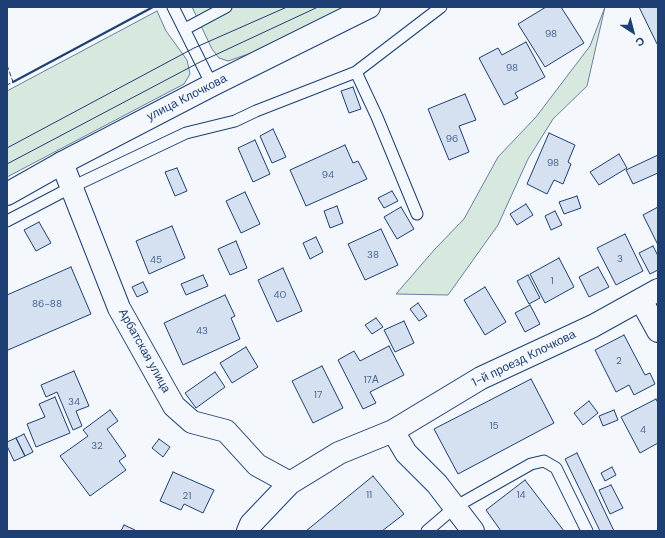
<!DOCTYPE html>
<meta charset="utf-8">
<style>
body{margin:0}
#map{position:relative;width:665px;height:538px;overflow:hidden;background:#f4f7fb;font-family:"DM Sans",sans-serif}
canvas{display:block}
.frame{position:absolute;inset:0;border:8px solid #1d3f73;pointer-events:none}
.north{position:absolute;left:613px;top:12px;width:40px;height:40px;-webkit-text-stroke:3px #f4f7fb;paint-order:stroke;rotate:144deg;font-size:11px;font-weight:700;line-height:16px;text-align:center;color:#1d3f73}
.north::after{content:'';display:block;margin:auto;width:14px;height:18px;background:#1d3f73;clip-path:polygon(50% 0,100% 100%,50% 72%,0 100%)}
</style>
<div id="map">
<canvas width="665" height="538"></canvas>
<div class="frame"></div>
<div class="north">С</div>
</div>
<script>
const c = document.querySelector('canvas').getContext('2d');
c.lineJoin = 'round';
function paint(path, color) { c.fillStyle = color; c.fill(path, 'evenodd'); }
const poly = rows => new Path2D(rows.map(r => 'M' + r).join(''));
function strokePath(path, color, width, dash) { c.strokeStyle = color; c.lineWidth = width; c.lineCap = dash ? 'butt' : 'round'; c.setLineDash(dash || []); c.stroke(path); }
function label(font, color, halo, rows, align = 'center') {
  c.font = font + ' "DM Sans",sans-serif'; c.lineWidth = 3; c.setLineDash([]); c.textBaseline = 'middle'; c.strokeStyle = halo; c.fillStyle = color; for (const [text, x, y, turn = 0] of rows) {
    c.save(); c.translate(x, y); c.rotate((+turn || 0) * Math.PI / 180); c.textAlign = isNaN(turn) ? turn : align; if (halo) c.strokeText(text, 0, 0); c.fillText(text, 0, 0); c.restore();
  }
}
const green = poly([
 [192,7,349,7,263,49,228,61,219,58,212,49,192,7],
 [605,7,587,86,553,119,528,159,498,225,448,295,396,294,435,249,464,219,498,157,536,117,590,46,605,7],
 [157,11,166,31,187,60,190,74,184,84,7,177,7,91,157,11]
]);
paint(green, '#d7e8df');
strokePath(green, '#687fa3', 1);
const building = poly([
 [546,7,561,7,584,43,545,67,518,24,546,7],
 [639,7,658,7,658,43,657,44,639,7],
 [526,42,545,77,515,93,518,98,504,105,479,58,498,48,502,55,526,42],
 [353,87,361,109,349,113,341,91,353,87],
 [465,94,476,120,459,126,469,152,449,160,428,109,465,94],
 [273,129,286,157,272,163,260,136,273,129],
 [549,133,575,145,568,162,571,164,563,184,554,180,547,194,527,184,549,133],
 [255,140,270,174,253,182,238,148,255,140],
 [345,145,353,163,358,161,367,179,306,206,290,170,345,145],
 [619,154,627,168,599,185,590,172,619,154],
 [658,155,658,173,633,184,626,170,658,155],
 [177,168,187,191,175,196,165,172,177,168],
 [392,191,398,201,384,208,378,198,392,191],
 [245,192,260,224,241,233,226,201,245,192],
 [577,196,581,208,564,214,559,202,577,196],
 [526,204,533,215,517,225,510,214,526,204],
 [337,206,343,223,330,228,324,211,337,206],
 [401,207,414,229,397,239,384,217,401,207],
 [658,207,658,245,643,215,658,207],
 [555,211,562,225,551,230,545,216,555,211],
 [39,222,51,243,36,251,24,230,39,222],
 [172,226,185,258,149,274,136,241,172,226],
 [381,229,398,265,365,280,348,244,381,229],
 [625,234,643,271,616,285,597,248,625,234],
 [316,237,323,252,310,259,303,243,316,237],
 [236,241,247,268,230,275,218,249,236,241],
 [653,246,658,256,658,270,650,274,639,253,653,246],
 [559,258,574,287,545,303,530,274,559,258],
 [71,267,91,314,8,350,7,347,7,295,71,267],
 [598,267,609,287,589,297,579,277,598,267],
 [283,268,302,311,277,322,258,280,283,268],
 [203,275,208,286,186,295,181,284,203,275],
 [528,275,540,298,529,304,517,281,528,275],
 [143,282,148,292,137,297,132,287,143,282],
 [485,287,506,322,485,335,464,300,485,287],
 [225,295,235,316,231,318,240,339,183,365,164,323,225,295],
 [418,303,427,316,419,321,410,309,418,303],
 [530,305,540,324,525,332,515,313,530,305],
 [376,318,383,327,372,334,365,325,376,318],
 [404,321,414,343,395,352,384,330,404,321],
 [624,335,645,375,650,373,655,384,634,395,629,385,616,392,595,350,624,335],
 [389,346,404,375,370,392,376,403,363,409,338,360,354,351,360,361,389,346],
 [246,347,258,367,232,383,220,363,246,347],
 [322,366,343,408,313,423,292,381,322,366],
 [74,371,89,406,76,411,82,426,73,430,57,392,46,397,41,385,74,371],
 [215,372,225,387,196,408,185,393,215,372],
 [531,379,554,423,458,474,434,429,531,379],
 [55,397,70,433,36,447,27,424,45,417,39,404,55,397],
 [656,399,658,403,658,443,640,453,621,417,656,399],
 [589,401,598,413,583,425,574,413,589,401],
 [110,410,118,421,107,429,126,456,119,461,126,470,90,496,60,456,88,436,83,430,110,410],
 [614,410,618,420,603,426,599,416,614,410],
 [24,434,33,452,25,456,16,438,24,434],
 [16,438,25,456,14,461,7,446,7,442,16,438],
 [159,439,170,447,163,457,152,448,159,439],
 [577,453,614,531,600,531,565,459,577,453],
 [612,467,616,475,605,481,601,473,612,467],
 [173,472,214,490,203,513,184,504,181,510,160,501,173,472],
 [373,476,404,514,382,531,306,531,373,476],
 [525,480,564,531,501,531,486,510,525,480],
 [611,485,623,508,610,514,599,490,611,485],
 [124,525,135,530,134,531,121,531,124,525]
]);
paint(building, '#d5e0f0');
strokePath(building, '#1d3f73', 1);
const lane = poly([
 [173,7,212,85],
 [185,29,226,7],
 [356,72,377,117,417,214],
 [7,221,72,187,186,133,235,121,256,111,356,72,441,7],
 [427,531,455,507,531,464,544,461,556,468,587,531]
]);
const street = poly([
 [62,163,119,308,174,406,192,422,226,431,257,465,290,483],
 [641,300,658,331],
 [393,431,406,453,437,484,473,531],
 [248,531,251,524,290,483,339,453,393,431,481,378,593,326,658,290]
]);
const secondary = poly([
 [7,194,62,163,212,85,369,7]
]);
strokePath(lane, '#1d3f73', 13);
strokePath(street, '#1d3f73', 24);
strokePath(secondary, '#1d3f73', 24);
strokePath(lane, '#f4f7fb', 11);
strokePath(street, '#f4f7fb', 22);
strokePath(secondary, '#f4f7fb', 22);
strokePath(poly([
 [7,148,194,48,287,7],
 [7,164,200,62,318,7]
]), '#1d3f73', 1);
strokePath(poly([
 [7,65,13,82,7,85]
]), '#1d3f73', 1, [5, 2]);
strokePath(poly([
 [13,82,153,7]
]), '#1d3f73', 2);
label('10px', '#4b6792', null, [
 ["98",551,34],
 ["98",512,68],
 ["96",452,139],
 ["98",553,163],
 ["94",328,175],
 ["38",373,255],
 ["3",620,259],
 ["45",156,260],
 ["1",552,281],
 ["40",280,295],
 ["86-88",47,304],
 ["43",202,331],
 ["2",619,361],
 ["17А",371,380],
 ["17",318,395],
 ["34",74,402],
 ["15",494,426],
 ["4",643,430],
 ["32",97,446],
 ["11",369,495],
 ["14",521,495],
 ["21",187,496]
]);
label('12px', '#1d3f73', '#f4f7fb', [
 ["улица Клочкова",187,98,-27],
 ["Арбатская улица",144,351,61],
 ["1-й проезд Клочкова",524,359,-26]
]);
</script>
